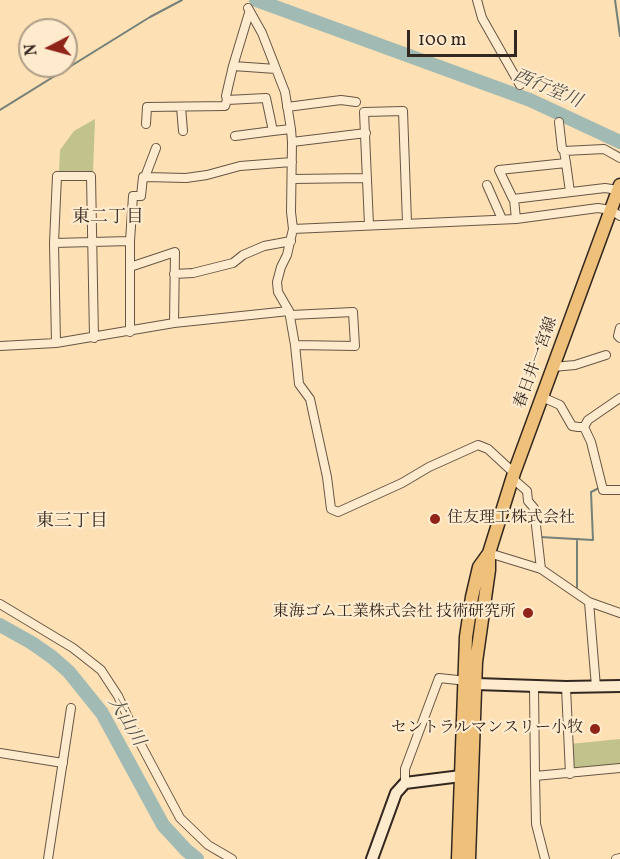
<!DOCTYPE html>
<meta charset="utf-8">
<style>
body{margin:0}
#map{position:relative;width:620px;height:859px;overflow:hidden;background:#fde0b4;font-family:Vollkorn,serif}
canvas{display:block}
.north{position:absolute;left:18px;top:18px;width:60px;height:60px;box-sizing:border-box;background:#feebce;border:2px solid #ad9d88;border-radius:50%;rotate:264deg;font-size:16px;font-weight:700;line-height:24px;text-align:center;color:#332820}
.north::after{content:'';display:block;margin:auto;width:21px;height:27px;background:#8f2418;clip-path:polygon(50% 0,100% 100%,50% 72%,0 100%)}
.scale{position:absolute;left:407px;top:30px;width:110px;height:27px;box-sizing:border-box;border:3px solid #332820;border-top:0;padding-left:8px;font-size:18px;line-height:21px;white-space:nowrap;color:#332820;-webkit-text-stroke:4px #feebce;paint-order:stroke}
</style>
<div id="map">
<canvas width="620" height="859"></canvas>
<div class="north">N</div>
<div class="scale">100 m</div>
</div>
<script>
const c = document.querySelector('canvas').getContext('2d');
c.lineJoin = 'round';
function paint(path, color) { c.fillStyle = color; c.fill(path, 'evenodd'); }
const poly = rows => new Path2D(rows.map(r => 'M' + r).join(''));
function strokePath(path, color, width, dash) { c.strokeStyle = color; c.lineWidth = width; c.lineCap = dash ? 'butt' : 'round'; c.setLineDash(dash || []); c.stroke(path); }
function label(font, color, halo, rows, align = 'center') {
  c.font = font + ' Vollkorn,"Noto Serif JP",serif'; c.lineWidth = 4.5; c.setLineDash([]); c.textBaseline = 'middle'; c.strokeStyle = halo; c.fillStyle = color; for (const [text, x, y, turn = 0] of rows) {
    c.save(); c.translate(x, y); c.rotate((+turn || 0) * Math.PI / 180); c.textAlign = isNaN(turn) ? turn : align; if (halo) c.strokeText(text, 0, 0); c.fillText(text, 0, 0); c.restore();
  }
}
paint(poly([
 [95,119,93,172,59,172,60,150,74,131],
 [620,739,620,765,572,770,570,744]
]), '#c1c28c');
strokePath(poly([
 [615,0,620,36],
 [0,110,150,17,182,0],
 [540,537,593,540,591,492,599,488],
 [577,539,577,588]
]), '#758079', 2);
strokePath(poly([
 [256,0,530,100,620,142],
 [0,625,32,643,52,657,69,672,102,713,163,825,186,850,197,859]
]), '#a1bbb4', 14);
const street = poly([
 [477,0,482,18,520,85],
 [248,8,262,33,285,92,291,129,292,142,291,212,293,229,287,255,281,267,277,282,278,292,289,311],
 [233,66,276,69],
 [227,100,226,96,233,66,249,13],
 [181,107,183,131],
 [287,107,341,100,356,102],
 [559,122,562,149,564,151],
 [146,124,147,107,225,106,227,100,266,98,273,131,291,129],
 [235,136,273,131],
 [292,142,366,133],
 [566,163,570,192],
 [145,177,186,178,207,175,240,166,292,162],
 [292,179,367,178],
 [487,185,502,219],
 [618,190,605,188,513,199,499,170,566,163,564,151,604,149,620,158],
 [514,199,516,219],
 [369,225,364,112,403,111,407,223],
 [293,229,516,219,598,208,611,210,620,216],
 [54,243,130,241],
 [130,267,175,252,174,323],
 [174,274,193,273,233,263,243,255,264,246,291,241],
 [291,315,353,312,355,346,295,345],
 [620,328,618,336,620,338],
 [130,332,130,241,133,196,141,196,143,177,145,177,156,148],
 [56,343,54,243,57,176,91,176,94,338],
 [0,346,56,343,174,323,289,311,295,345,299,384,310,399,327,477,331,509,338,512,402,483,429,467,478,445,488,449,514,473],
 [553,367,575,365,606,355],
 [542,397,560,405,572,426,578,427,584,427,588,420,620,398],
 [584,427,591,442,603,490,620,490],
 [512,478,527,491,528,501,534,508,541,569],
 [489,553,541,569,589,602,596,687],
 [589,602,620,613],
 [0,604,73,648,101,670,118,696,140,743,180,818,208,845,232,859],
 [534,687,535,776],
 [566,687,570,774],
 [0,753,63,763],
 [405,783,405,769,439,678,467,681],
 [48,859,71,708],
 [545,859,536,824,535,776,620,768],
 [616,859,620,858]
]);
const secondary = poly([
 [476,684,566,687,620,686],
 [372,859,396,793,405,783,461,776]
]);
const primary = poly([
 [458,859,466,637,472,597,479,567,489,553],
 [469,859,476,662,489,570,489,553,514,473,620,185]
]);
strokePath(street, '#665645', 10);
strokePath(secondary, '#332820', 14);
strokePath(primary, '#332820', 15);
strokePath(street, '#feebce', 8);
strokePath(secondary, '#feebce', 10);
strokePath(primary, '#eec07a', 12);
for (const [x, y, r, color] of [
 [435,519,6,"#8f2418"],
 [528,613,6,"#8f2418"],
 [595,729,6,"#8f2418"]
]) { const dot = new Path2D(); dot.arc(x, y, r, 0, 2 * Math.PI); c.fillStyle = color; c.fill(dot); strokePath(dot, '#feebce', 2); }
label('16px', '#332820', '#feebce', [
 ["春日井一宮線",537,363,-70]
]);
label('16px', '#332820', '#feebce', [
 ["住友理工株式会社",447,519,"left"],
 ["東海ゴム工業株式会社 技術研究所",516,613],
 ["セントラルマンスリー小牧",583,729]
], 'right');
label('italic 18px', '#54544c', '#feebce', [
 ["西行堂川",547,90,23],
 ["大山川",125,722,59]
]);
label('18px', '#332820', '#feebce', [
 ["東二丁目",108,219],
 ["東三丁目",72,523]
]);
</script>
